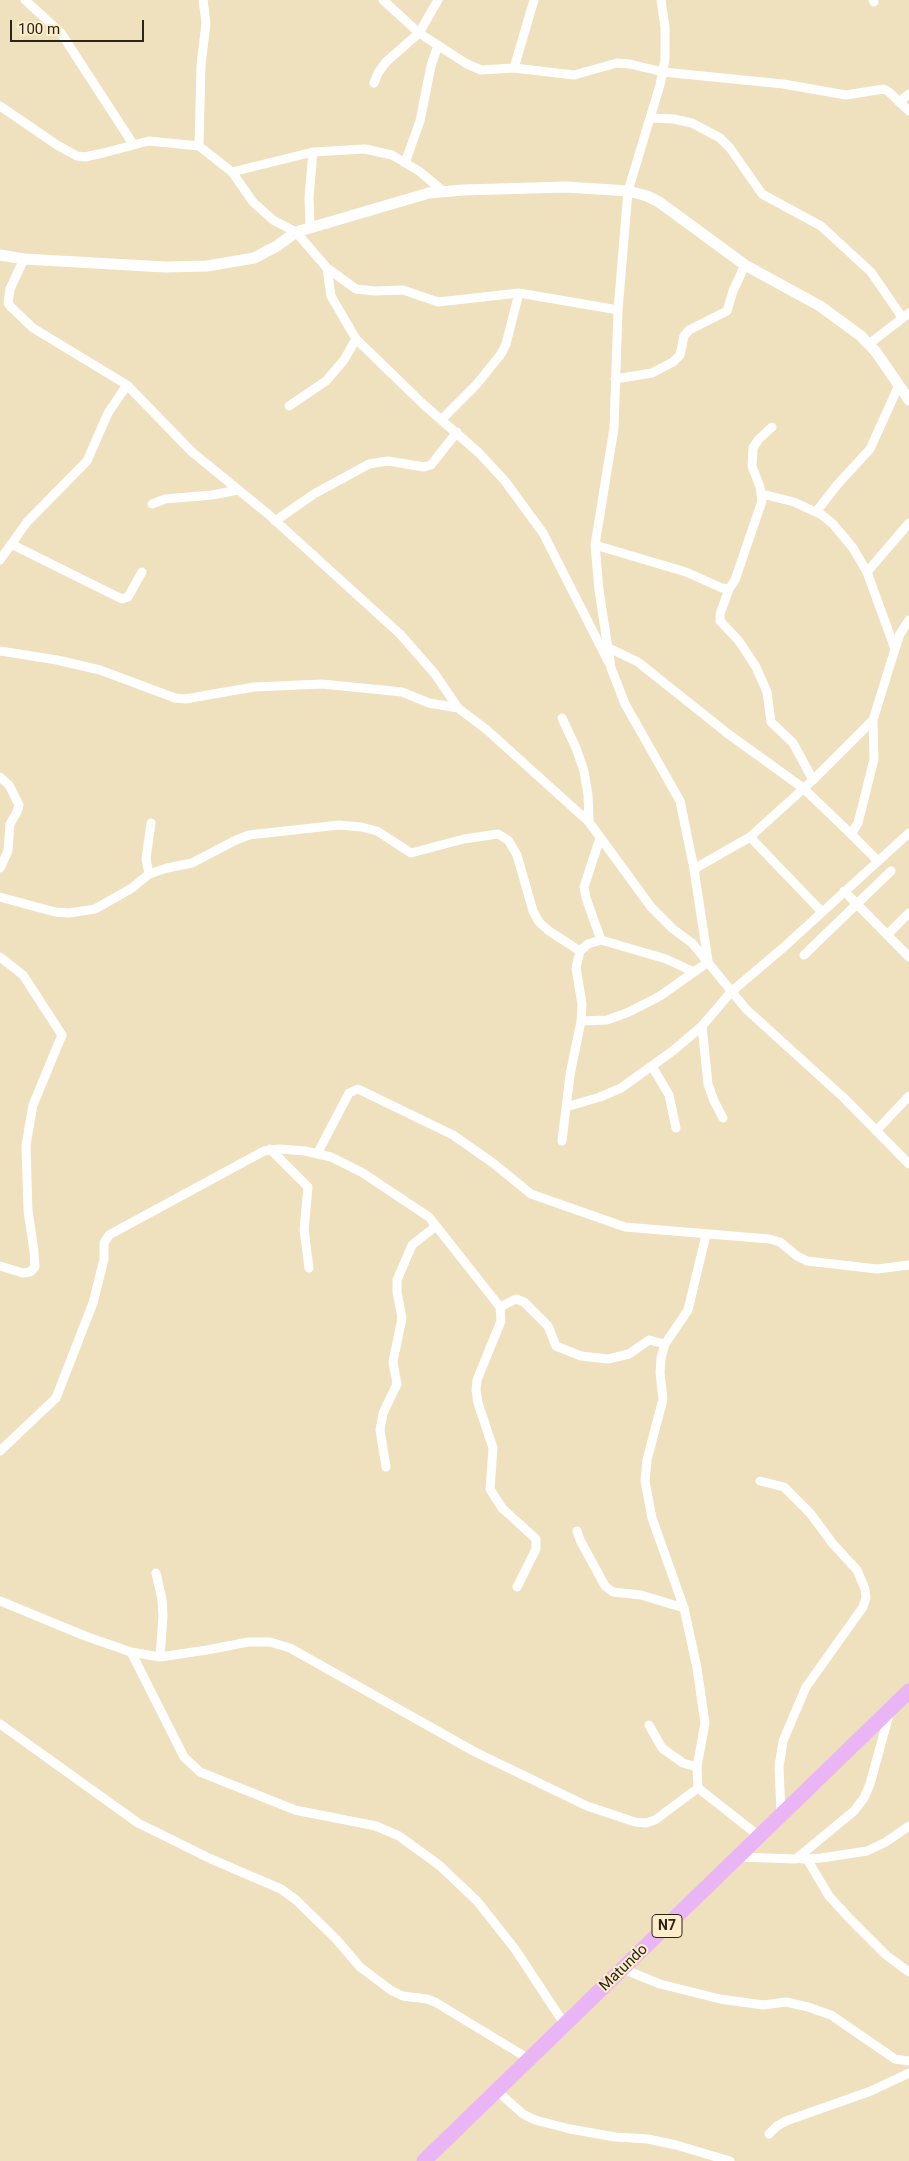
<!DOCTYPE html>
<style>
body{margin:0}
#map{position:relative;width:909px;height:2161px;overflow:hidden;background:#efe0be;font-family:Roboto,sans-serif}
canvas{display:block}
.scale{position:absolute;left:10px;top:20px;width:134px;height:22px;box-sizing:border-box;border:2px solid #2b2518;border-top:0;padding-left:6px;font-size:15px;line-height:18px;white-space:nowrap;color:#2b2518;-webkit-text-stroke:4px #fcedcb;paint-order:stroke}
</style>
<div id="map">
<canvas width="909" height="2161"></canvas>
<div class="scale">100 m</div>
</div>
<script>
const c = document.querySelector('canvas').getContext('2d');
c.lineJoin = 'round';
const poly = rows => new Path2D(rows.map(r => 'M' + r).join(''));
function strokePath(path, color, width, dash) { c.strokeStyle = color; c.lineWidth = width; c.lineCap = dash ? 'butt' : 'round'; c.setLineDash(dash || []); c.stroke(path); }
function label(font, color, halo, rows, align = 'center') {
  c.font = font + ' Roboto,sans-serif'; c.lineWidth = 4; c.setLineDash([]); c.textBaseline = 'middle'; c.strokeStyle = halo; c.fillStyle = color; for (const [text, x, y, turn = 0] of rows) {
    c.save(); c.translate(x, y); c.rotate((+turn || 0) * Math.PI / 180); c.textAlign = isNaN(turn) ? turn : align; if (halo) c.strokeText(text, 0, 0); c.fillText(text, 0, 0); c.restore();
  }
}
strokePath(poly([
 [25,0,61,33,133,144],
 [383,0,419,33,467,64,481,70,514,68,574,75,617,63,630,64,663,72,783,84,846,95,884,89,889,92,909,111],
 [661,0,665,27,665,59,660,85,628,191,618,310,614,428,595,545,599,590,611,668,625,704,680,801,694,869,708,961],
 [873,0,874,2],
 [514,68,534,0],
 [374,83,378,73,386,62,419,33,438,0],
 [899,102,909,94],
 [0,106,57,145,77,156,85,157,103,153,149,141,199,146,232,172,253,202,273,220,296,232,327,268,356,289,375,291,403,290,438,302,519,293,618,310],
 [650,118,674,119,692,123,720,138,730,148,762,194,821,226,871,272,902,317],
 [199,146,201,65,206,23,203,0],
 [405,163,420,121,431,66,438,45],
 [232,172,313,152,365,149,392,155,419,171,443,191],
 [310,227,309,197,313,152],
 [24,259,10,289,8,303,11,307,33,328,127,385,192,452,268,514,400,634,435,674,458,708,487,730,589,822,651,907,673,929,692,943,746,1009,844,1098,909,1164],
 [327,268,331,296,356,339,423,404,479,453,505,481,543,533,610,665],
 [869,344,909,313],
 [615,379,652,373,673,362,680,355,684,336,689,330,727,311,733,291,745,265],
 [289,406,326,381,344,360,356,339],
 [442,419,476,385,501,354,506,344,519,293],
 [762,494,794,502,822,515,833,524,853,548,867,572,895,649],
 [152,504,165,499,212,495,238,490],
 [816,512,837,485,870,449,899,385],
 [275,521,314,494,369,464,388,461,424,467,431,465,457,432],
 [11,544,122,599,128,597,142,572],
 [595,545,686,572,722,588,729,589,735,580,762,501,760,487,752,466,753,448,758,440,772,427],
 [0,560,27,522,87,461,108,413,127,385],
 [867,572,909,523],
 [729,589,720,614,720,621,739,641,756,667,767,692,771,722,793,743,813,780],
 [609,648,638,662,727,733,803,788,851,834,858,823,874,759,873,720],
 [0,651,57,660,100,670,175,698,185,699,254,687,322,684,402,692,429,703,458,708],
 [562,718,576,748,584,771,588,795,589,822],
 [0,777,9,785,19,805,17,812,10,824,8,851,0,868],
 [851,834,878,861],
 [750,837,822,912],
 [600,838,584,887,586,898,601,940],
 [694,869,750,837,813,780,873,720,895,649,900,634,909,620],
 [149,874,146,859,151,823],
 [844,891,909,957],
 [0,897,55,912,69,913,95,909,132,888,149,874,167,868,192,863,236,840,249,835,339,825,361,827,377,831,411,853,464,839,498,834,508,840,517,855,533,911,539,922,549,931,580,951],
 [887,935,909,913],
 [804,955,891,871],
 [0,957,23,975,62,1035,33,1105,26,1145,28,1211,34,1251,35,1267,30,1272,23,1273,0,1266],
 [581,1021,607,1020,629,1012,660,996,708,962],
 [702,1026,708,1084,714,1101,723,1118],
 [652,1066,669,1095,676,1128],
 [566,1107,600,1097,621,1088,674,1050,702,1026,731,992,784,947,909,833],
 [876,1131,909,1096],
 [562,1141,570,1075,581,1021,582,1004,576,968,580,951,588,944,601,940,666,959,694,972],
 [270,1149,308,1187,304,1230,309,1268],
 [317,1154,349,1093,358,1089,453,1135,493,1163,531,1194,625,1227,769,1239,780,1242,797,1256,807,1261,877,1269,909,1265],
 [706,1235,688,1310,665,1344,661,1358,660,1373,663,1399,647,1460,645,1481,652,1518,684,1608,697,1668,705,1723,697,1767,698,1788,759,1836],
 [500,1307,516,1299,524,1302,548,1326,556,1346,581,1356,608,1359,629,1354,649,1340,665,1344],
 [0,1451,56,1398,93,1303,104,1259,104,1243,109,1235,264,1151,279,1149,305,1151,331,1157,363,1173,429,1217,500,1307,501,1321,477,1380,476,1390,478,1403,493,1448,490,1489,502,1508,536,1539,536,1549,517,1587],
 [386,1467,380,1430,383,1413,397,1384,393,1362,402,1318,397,1292,397,1280,412,1245,436,1226],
 [760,1481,784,1487,810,1513,833,1544,857,1570,865,1589,866,1598,863,1607,806,1687,783,1741,779,1767,781,1814],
 [577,1531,580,1540,605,1586,613,1592,641,1595,684,1608],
 [156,1573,162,1599,163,1616,160,1657],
 [0,1601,85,1636,131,1652,184,1757,200,1772,295,1810,376,1826,399,1836,439,1865,477,1901,515,1949,565,2025],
 [131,1652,160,1657,207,1650,248,1642,270,1642,290,1648,475,1752,587,1806,635,1822,646,1823,655,1820,698,1788],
 [0,1724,138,1823,211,1859,281,1889,296,1900,336,1939,360,1967,392,1991,403,1996,427,1999,435,2002,529,2059],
 [649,1725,662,1748,683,1763,697,1767],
 [738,1857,796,1859,854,1811,864,1798,870,1784,890,1711],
 [802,1859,821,1858,867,1851,886,1842,909,1826],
 [807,1859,829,1896,850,1919,886,1955,909,1972],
 [623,1969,660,1984,720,1999,763,2005,786,2002,808,2007,831,2015,895,2059,909,2061],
 [496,2090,523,2114,535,2120,570,2129,615,2137,648,2139,676,2145,730,2161],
 [769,2134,777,2126,786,2121,871,2091,909,2073]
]), '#fff', 9);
strokePath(poly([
 [0,255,24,259,165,267,207,266,254,258,277,246,296,232,429,193,463,190,566,187,628,191,647,196,659,202,745,265,820,306,861,336,876,352,909,400]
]), '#fff', 11);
strokePath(poly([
 [424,2161,909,1691]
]), '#eab5f5', 15);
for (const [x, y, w] of [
 [667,1926,30]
]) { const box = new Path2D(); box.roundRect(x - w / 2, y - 11.5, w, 23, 4); c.fillStyle = '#fcedcb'; c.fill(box); strokePath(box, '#2b2518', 1); }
label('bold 14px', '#2b2518', null, [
 ["N7",667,1926]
]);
label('15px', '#2b2518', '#fcedcb', [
 ["Matundo",624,1968,-44]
]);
</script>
